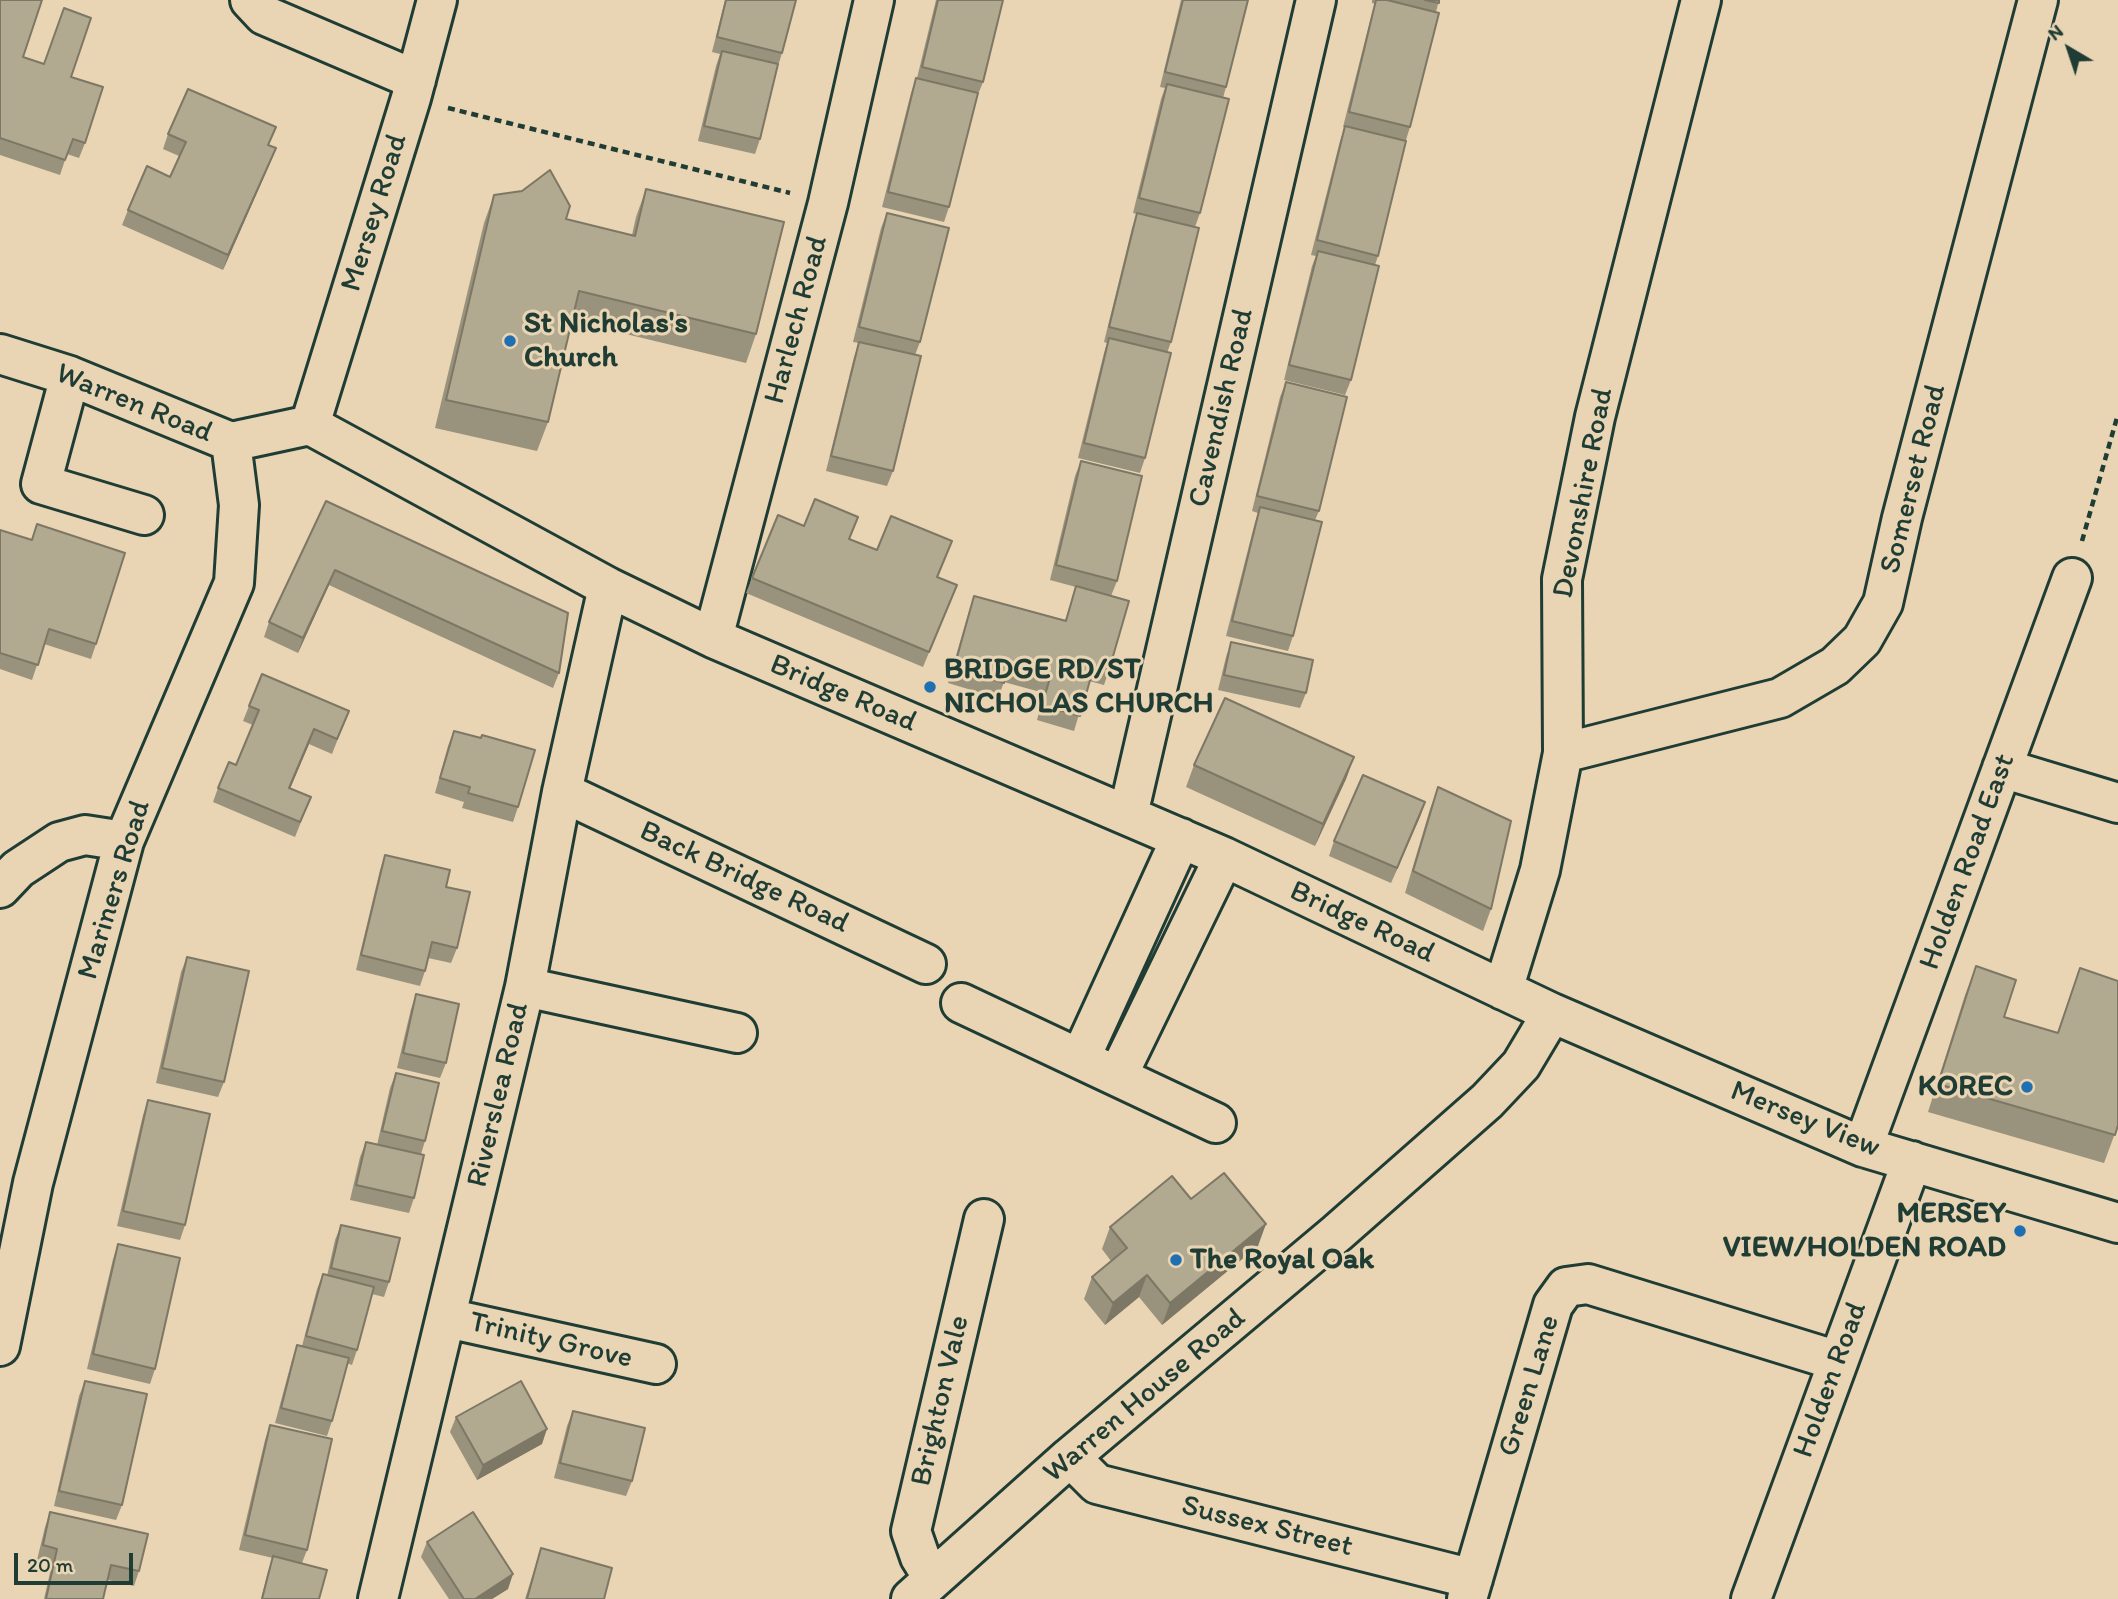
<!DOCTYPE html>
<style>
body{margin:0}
#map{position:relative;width:2118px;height:1599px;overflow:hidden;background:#e9d4b3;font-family:Itim,sans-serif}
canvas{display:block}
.north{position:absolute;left:2034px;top:14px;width:70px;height:70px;-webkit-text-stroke:5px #e9d4b3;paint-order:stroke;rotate:321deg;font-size:19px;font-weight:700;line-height:28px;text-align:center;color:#1f3d34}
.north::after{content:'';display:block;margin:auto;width:24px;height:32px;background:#1f3d34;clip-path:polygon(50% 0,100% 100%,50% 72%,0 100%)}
.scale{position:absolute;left:14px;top:1553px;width:119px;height:32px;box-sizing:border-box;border:4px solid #1f3d34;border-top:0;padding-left:9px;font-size:21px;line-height:24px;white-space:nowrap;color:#1f3d34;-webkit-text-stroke:5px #e9d4b3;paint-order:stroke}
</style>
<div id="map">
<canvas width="2118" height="1599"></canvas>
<div class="north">N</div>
<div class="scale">20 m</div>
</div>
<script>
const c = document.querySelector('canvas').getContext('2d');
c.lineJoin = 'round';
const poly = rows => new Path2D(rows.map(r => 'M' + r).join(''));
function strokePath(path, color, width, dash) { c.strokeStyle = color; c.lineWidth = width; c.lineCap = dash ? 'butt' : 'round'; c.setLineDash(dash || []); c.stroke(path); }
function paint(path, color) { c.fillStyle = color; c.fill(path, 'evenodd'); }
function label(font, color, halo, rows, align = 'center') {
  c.font = font + ' Itim,sans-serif'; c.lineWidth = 6; c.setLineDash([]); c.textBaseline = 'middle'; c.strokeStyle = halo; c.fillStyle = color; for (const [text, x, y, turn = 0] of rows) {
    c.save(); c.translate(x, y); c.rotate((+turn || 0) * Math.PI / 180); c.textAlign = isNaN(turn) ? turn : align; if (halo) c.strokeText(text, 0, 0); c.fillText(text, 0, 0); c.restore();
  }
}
const minor = poly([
 [250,0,264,15,416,80],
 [0,354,70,376,231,442,310,425],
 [70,376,41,484,144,515],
 [310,425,608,587,713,638,1224,857,1552,1013,1863,1147,2118,1223],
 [310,425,411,98,437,0],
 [713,638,828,203,874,0],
 [1563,753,1780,698,1835,666,1862,640,1883,603,1902,518,2038,0],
 [2002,768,2118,803],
 [562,792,926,964],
 [1128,815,1316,0],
 [0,888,18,869,59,842,85,835,124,841],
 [525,987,737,1033],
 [1503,990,1540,870,1563,753,1562,579,1595,417,1701,0],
 [961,1003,1216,1123],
 [1080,1059,1181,838],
 [1118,1075,1224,857],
 [1863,1147,2072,578],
 [447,1318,656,1364],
 [0,1346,33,1183,124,841,234,583,239,505,231,442],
 [1070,1457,1097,1484,1473,1579],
 [933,1578,920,1557,911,1531,984,1219],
 [378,1599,525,987,562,792,608,587],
 [911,1599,1070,1457,1337,1233,1487,1101,1521,1065,1552,1013],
 [1467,1599,1553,1305,1566,1287,1588,1284,1838,1361],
 [1751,1599,1912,1161]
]);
strokePath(minor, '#1f3d34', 44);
strokePath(poly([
 [448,108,790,193],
 [2082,541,2118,414]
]), '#1f3d34', 4.5, [7, 5]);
strokePath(minor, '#e9d4b3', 38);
paint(poly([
 [0,0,23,57,71,77,85,143,79,158,67,154,60,175,0,155],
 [725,0,796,0,782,53,778,66,760,139,755,154,698,141,716,66,720,54,712,52],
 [936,0,1003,0,983,82,977,97,949,207,944,222,882,207,911,93,916,78,917,78],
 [1181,0,1248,0,1226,87,1223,98,1200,213,1195,227,1171,342,1167,353,1145,458,1140,473,1078,458,1104,353,1107,343,1104,342,1132,228,1137,214,1133,213,1161,99,1165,88,1160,87],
 [1372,0,1439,0,1436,12,1410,127,1406,140,1378,256,1375,265,1351,380,1345,395,1284,380,1312,266,1316,256,1311,255,1340,141,1345,127,1343,127,1372,13,1375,4,1372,3],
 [168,134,269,145,270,163,223,270,122,225,128,210,170,177,179,156,163,149],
 [646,189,756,334,746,363,572,321,548,422,537,451,435,428,484,223,494,195,566,219,632,235,636,217],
 [887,213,920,342,915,355,893,471,887,486,826,471,854,357,859,343,853,342,881,228],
 [1286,382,1319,511,1315,520,1293,636,1288,651,1226,636,1255,522,1258,513,1252,511,1280,397],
 [1081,461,1117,581,1111,596,1109,670,1104,685,1089,681,1074,731,1037,720,1044,693,1004,682,998,698,948,683,969,611,974,596,1065,620,1076,587,1050,580,1075,476],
 [326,501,559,673,553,688,329,585,298,653,264,637,269,622],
 [37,524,96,644,91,659,44,644,32,680,0,669,0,530,31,540],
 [804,526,849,539,877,550,952,541,938,577,957,585,923,667,746,593,752,578],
 [1231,642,1306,693,1300,708,1218,690,1226,657],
 [249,706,343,726,332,754,309,744,290,788,311,797,295,837,213,802,218,788,236,765,253,725,243,721],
 [454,731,518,807,513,822,462,808,464,802,435,793,448,746],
 [1354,757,1346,779,1315,846,1186,787,1194,765],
 [1438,787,1491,909,1483,931,1405,893,1430,809],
 [1425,802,1391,883,1329,856,1334,841],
 [385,855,446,887,457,948,451,963,428,958,425,971,420,986,356,970,380,870],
 [187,957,224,1082,218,1097,156,1083,181,972],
 [1976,966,2004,1017,2057,1033,2080,968,2118,1125,2104,1163,1928,1112,1965,995],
 [416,994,446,1063,440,1078,397,1068,411,1009],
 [396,1073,425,1141,421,1154,414,1198,409,1213,350,1200,360,1157,366,1142,377,1145,390,1088],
 [148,1100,185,1225,180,1240,117,1226,143,1115],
 [1191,1199,1258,1246,1162,1325,1139,1297,1105,1325,1084,1299,1092,1277,1111,1261,1102,1249,1110,1227],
 [341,1225,389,1282,384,1297,372,1294,357,1350,352,1365,347,1363,332,1421,327,1436,275,1423,292,1360,297,1345,302,1346,317,1289,323,1274,327,1276,335,1240],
 [118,1244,155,1369,150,1384,87,1369,113,1259],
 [85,1381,122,1505,116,1520,54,1506,79,1396],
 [573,1411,632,1481,626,1496,554,1478,567,1426],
 [456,1417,542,1444,477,1480,450,1432],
 [270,1425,307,1550,302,1563,319,1599,261,1599,268,1571,273,1558,239,1550,265,1440],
 [50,1512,139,1571,134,1586,108,1580,103,1599,44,1599,52,1564,37,1560,45,1527],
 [427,1542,508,1589,492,1599,449,1599,421,1557],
 [541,1548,604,1599,525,1599]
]), '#99927c');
paint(poly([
 [276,148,270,163,223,270,228,255],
 [335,570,329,585,298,653,303,638],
 [314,729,309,744,284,803,289,788],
 [1354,757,1346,779,1315,846,1323,824],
 [1425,802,1420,817,1391,883,1397,868],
 [1266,1224,1258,1246,1162,1325,1170,1303],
 [1147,1275,1139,1297,1105,1325,1113,1303],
 [547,1429,542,1444,477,1480,483,1465],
 [513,1574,508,1589,492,1599,475,1599]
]), '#7d7765');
const building = poly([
 [0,0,42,0,23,57,44,64,64,8,91,18,71,77,103,87,85,143,73,139,65,160,0,138,0,0],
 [726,0,796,0,782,53,717,37,726,0],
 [938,0,1003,0,983,82,922,67,938,0],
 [1183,0,1248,0,1226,87,1165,72,1183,0],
 [1376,0,1387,0,1439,13,1410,127,1349,112,1376,0],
 [1425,0,1439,0,1439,3,1425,0],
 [722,51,778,64,760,139,704,126,722,51],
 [916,78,978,93,949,207,888,192,916,78],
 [1167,84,1229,99,1200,213,1139,198,1167,84],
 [188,89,276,127,268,145,276,148,228,255,128,210,147,166,170,177,186,142,168,134,188,89],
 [1345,126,1406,141,1378,256,1317,240,1345,126],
 [550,170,570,206,566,219,635,236,646,189,784,222,756,334,579,291,548,422,446,400,494,195,522,191,550,170],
 [887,213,949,228,920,342,859,327,887,213],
 [1137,213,1199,228,1171,342,1109,327,1137,213],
 [1318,251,1379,266,1351,380,1289,365,1318,251],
 [1109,338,1171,353,1145,458,1084,443,1109,338],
 [859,342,921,356,893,471,831,456,859,342],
 [1286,382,1347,397,1319,511,1257,496,1286,382],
 [1081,461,1142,476,1117,581,1056,565,1081,461],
 [815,499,858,517,849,539,877,550,891,516,952,541,937,577,957,585,929,652,752,578,778,515,804,526,815,499],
 [326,501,568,613,559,673,335,570,303,638,269,622,326,501],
 [1260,507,1322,522,1293,636,1232,621,1260,507],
 [37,524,125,553,96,644,49,629,38,665,0,653,0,530,32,540,37,524],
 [1076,586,1129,601,1109,670,1094,666,1080,716,1042,705,1050,678,1008,666,1004,683,954,668,974,596,1066,621,1076,586],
 [1231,642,1313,660,1306,693,1224,675,1231,642],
 [262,674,349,711,337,739,314,729,289,788,311,797,300,822,218,788,229,762,236,765,259,710,249,706,262,674],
 [1225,698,1354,757,1323,824,1194,765,1225,698],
 [454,731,481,738,482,735,535,750,518,807,468,793,470,787,440,778,454,731],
 [1363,775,1425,802,1397,868,1334,841,1363,775],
 [1438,787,1511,821,1491,909,1413,871,1438,787],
 [385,855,450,870,446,887,470,892,457,948,432,942,425,971,361,955,385,855],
 [187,957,249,971,224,1082,162,1068,187,957],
 [1976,966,2016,980,2004,1017,2058,1033,2080,968,2118,981,2118,1125,2115,1135,1938,1084,1976,966],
 [416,994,459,1004,446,1063,403,1053,416,994],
 [396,1073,439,1083,425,1141,382,1131,396,1073],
 [148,1100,210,1114,185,1225,123,1211,148,1100],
 [366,1142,424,1155,414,1198,356,1185,366,1142],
 [1224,1173,1266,1224,1170,1303,1147,1275,1113,1303,1092,1277,1127,1248,1110,1227,1172,1176,1191,1199,1224,1173],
 [341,1225,400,1238,389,1282,331,1268,341,1225],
 [118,1244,180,1258,155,1369,93,1354,118,1244],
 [323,1274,374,1287,357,1350,306,1336,323,1274],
 [297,1345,349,1358,332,1421,281,1408,297,1345],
 [85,1381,147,1394,122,1505,59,1491,85,1381],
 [521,1381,547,1429,483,1465,456,1417,521,1381],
 [573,1411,645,1428,632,1481,560,1463,573,1411],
 [270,1425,332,1439,307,1550,245,1535,270,1425],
 [50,1512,148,1534,139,1571,111,1565,103,1599,46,1599,57,1549,43,1545,50,1512],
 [473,1512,513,1574,475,1599,464,1599,427,1542,473,1512],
 [541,1548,612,1568,604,1599,527,1599,541,1548],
 [273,1556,327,1570,319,1599,262,1599,273,1556]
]);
paint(building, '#b2aa90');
strokePath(building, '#7d7765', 2);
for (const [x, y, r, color] of [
 [510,341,7,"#1f6fb2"],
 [930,687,7,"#1f6fb2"],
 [2027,1087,7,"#1f6fb2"],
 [2020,1231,7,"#1f6fb2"],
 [1176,1260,7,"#1f6fb2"]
]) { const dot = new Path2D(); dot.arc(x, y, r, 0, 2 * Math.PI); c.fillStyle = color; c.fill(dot); strokePath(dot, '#e9d4b3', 2.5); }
label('30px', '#1f3d34', '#e9d4b3', [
 ["Mersey Road",375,213,-73],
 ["Harlech Road",797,320,-75],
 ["Warren Road",134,404,22],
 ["Cavendish Road",1222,408,-77],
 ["Somerset Road",1914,479,-76],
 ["Devonshire Road",1584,493,-79],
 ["Bridge Road",843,694,23],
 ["Holden Road East",1968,862,-70],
 ["Back Bridge Road",744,878,25],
 ["Mariners Road",115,890,-73],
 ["Bridge Road",1362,923,25],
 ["Riverslea Road",499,1095,-77],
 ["Mersey View",1805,1120,22],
 ["Trinity Grove",551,1341,13],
 ["Holden Road",1831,1380,-70],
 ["Green Lane",1530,1386,-73],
 ["Warren House Road",1145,1396,-40],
 ["Brighton Vale",941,1401,-77],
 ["Sussex Street",1267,1527,14]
]);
label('bold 30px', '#1f3d34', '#e9d4b3', [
 ["St Nicholas's",524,324],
 ["Church",524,358],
 ["BRIDGE RD/ST",944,670],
 ["NICHOLAS CHURCH",944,704],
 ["KOREC",2013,1087,"right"],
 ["MERSEY",2006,1214,"right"],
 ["VIEW/HOLDEN ROAD",2006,1248,"right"],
 ["The Royal Oak",1190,1260]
], 'left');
</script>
